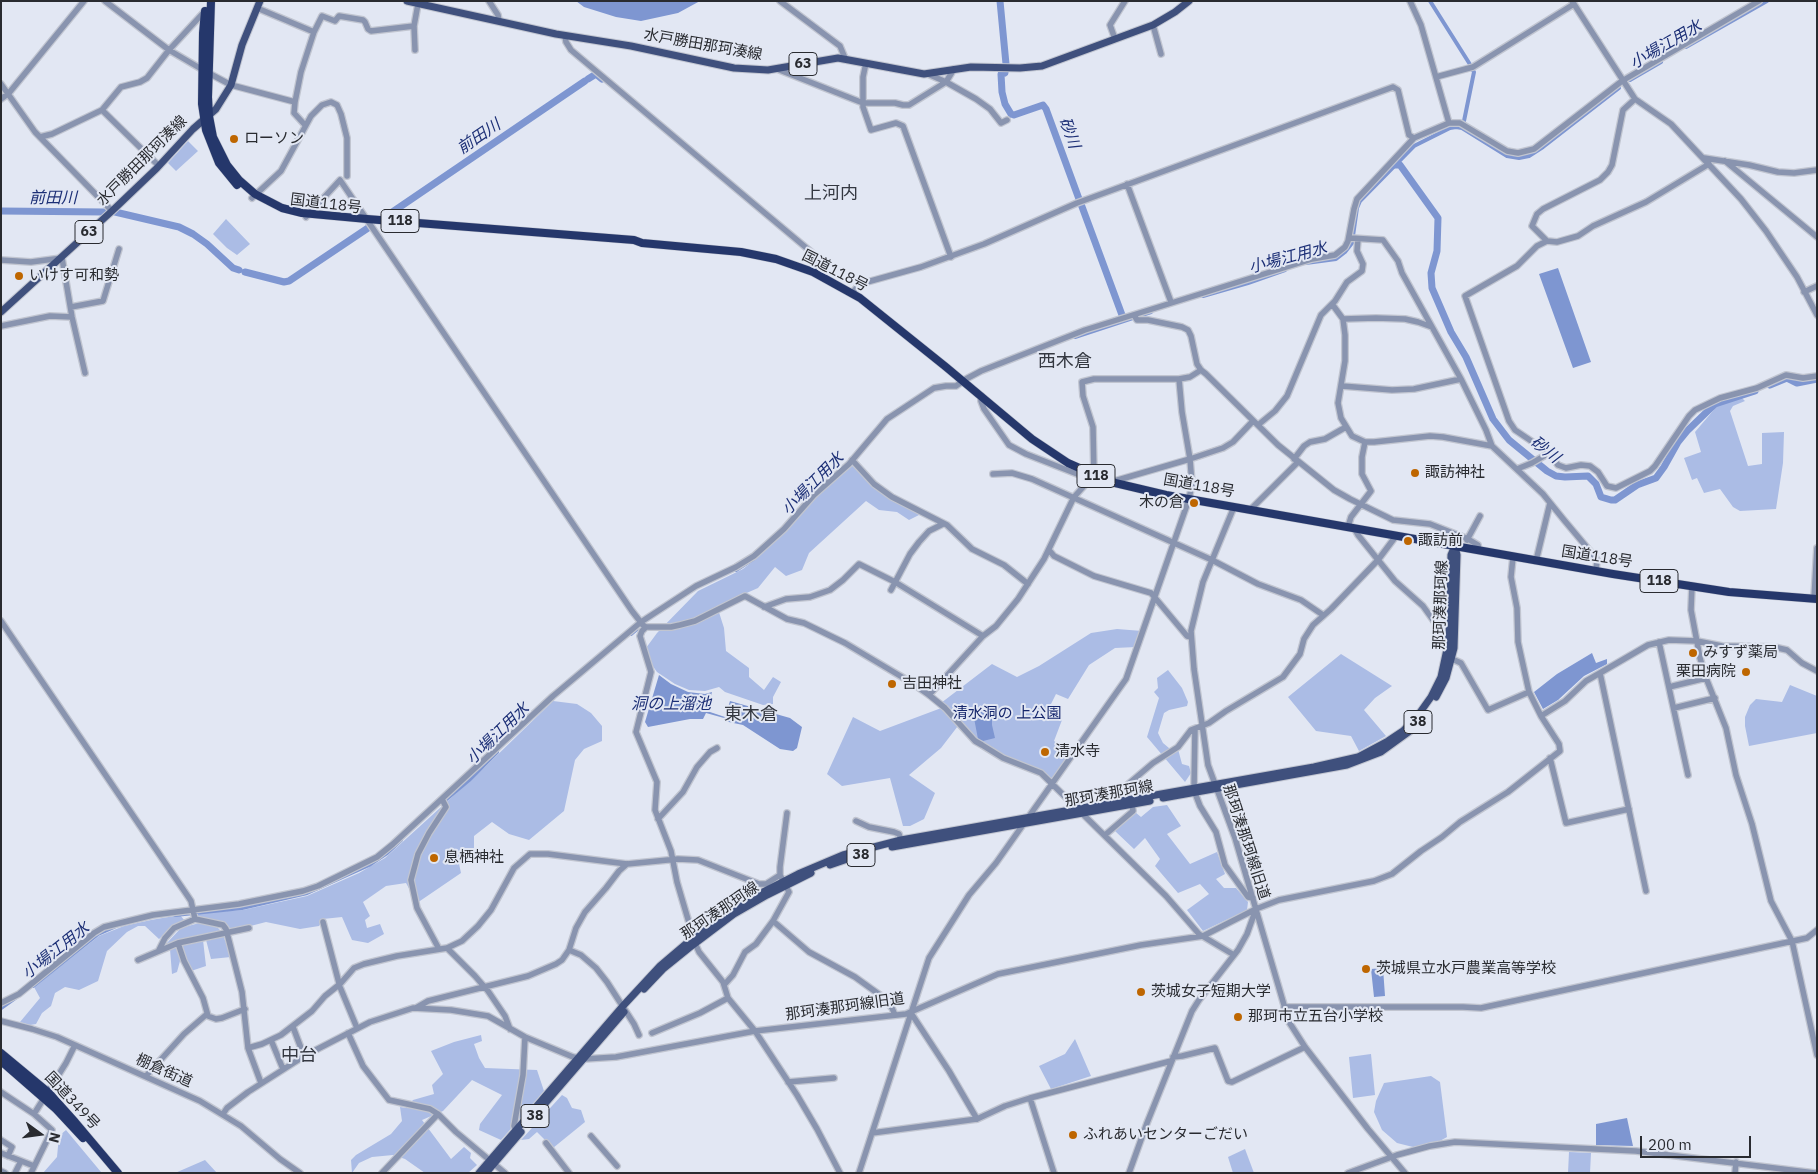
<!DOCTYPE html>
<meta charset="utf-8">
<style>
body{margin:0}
#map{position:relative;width:1818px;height:1174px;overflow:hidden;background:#e2e7f3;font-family:"IBM Plex Sans",sans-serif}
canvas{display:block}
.frame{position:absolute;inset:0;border:2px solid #292b30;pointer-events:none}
.north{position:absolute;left:15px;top:1109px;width:50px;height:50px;-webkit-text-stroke:4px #e2e7f3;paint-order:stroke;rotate:104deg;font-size:14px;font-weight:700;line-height:20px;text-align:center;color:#292b30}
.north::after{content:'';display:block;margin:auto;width:18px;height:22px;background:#292b30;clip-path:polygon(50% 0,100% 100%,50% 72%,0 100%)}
.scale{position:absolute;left:1640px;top:1136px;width:111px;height:22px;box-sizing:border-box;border:2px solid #292b30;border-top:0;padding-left:6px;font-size:15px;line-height:18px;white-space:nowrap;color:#292b30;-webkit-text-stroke:4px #e2e7f3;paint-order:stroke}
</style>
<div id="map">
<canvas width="1818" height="1174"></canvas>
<div class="frame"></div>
<div class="north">N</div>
<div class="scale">200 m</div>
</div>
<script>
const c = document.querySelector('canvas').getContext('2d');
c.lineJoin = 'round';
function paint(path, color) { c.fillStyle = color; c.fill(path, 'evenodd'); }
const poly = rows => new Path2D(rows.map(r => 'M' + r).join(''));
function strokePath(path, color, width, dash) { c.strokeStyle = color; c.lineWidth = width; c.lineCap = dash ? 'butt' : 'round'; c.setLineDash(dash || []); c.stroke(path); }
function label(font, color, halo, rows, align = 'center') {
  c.font = font + ' "IBM Plex Sans","Noto Sans JP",sans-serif'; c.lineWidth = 4; c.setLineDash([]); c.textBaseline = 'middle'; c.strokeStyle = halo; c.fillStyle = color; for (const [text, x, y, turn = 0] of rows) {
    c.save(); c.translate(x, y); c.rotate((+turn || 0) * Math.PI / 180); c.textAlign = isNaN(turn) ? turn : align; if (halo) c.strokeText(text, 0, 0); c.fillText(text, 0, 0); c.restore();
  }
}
paint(poly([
 [188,141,198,151,176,171,168,163],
 [226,219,250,244,237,255,227,248,213,234],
 [1742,398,1745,401,1733,406,1730,411,1748,466,1762,464,1762,433,1784,432,1783,463,1776,509,1740,511,1733,507,1720,489,1704,493,1697,478,1692,480,1684,458,1701,452,1695,432,1718,405],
 [853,465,871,485,923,513,909,520,897,512,879,510,866,501,809,553,802,570,786,576,775,567,758,588,717,606,724,628,726,651,749,668,749,677,764,690,773,677,781,682,773,697,773,704,763,705,725,692,719,687,705,691,689,690,675,684,657,672,652,665,646,648,657,633,698,591,743,569,757,558,786,531,813,500],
 [1117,629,1142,631,1136,647,1115,648,1089,665,1068,699,1056,694,1047,712,1051,716,1062,720,1054,741,1072,752,1051,780,1006,762,977,740,961,722,941,748,909,775,935,793,924,819,910,826,903,826,890,778,842,786,827,774,853,717,880,731,944,707,941,703,992,664,1017,677,1039,666,1091,633],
 [1341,654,1392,686,1375,698,1364,710,1386,736,1359,751,1351,736,1316,731,1288,697],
 [1168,670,1182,688,1188,702,1187,706,1169,710,1164,713,1158,733,1163,743,1169,748,1178,749,1182,764,1189,766,1191,773,1185,782,1147,737,1159,698,1154,692,1158,688,1157,678],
 [1790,685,1817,696,1817,733,1749,746,1745,726,1745,717,1750,705,1756,699,1782,702],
 [553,701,577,704,591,713,602,726,602,741,584,749,575,760,564,811,529,840,509,834,492,822,474,836,474,848,458,859,461,873,417,903,406,883,386,886,363,902,370,916,365,920,367,928,380,924,384,934,368,943,352,940,342,917,323,919,319,926,300,929,266,922,231,931,224,924,197,916,197,913,243,910,307,896,359,873,385,858,485,767],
 [1167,805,1181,826,1167,834,1190,864,1217,852,1225,874,1216,879,1224,888,1236,888,1248,902,1247,910,1203,931,1187,910,1209,894,1200,884,1178,893,1155,866,1160,859,1145,838,1134,849,1115,831,1135,812,1141,817,1153,807],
 [180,915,185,921,173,927,159,939,145,926,138,926,127,932,107,951,98,981,79,990,65,987,55,993,51,1006,42,1013,36,1024,30,1025,20,1022,40,998,34,987,99,936,124,926,151,920],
 [203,922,218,928,222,932,231,957,211,959,205,936,165,945,181,928],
 [203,940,206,966,191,971,180,961,177,972,172,974,170,949,182,943],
 [481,1035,482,1041,474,1044,479,1058,485,1068,537,1070,544,1091,501,1140,479,1130,480,1124,502,1095,472,1080,443,1111,422,1120,451,1159,464,1147,471,1153,470,1158,477,1165,468,1173,425,1173,405,1159,393,1155,372,1157,359,1163,352,1173,351,1160,356,1155,391,1134,402,1121,400,1107,406,1108,413,1100,434,1094,432,1085,443,1074,431,1051,454,1042],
 [1075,1039,1091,1076,1051,1089,1039,1066,1065,1054],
 [1371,1054,1375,1095,1353,1098,1349,1057],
 [1431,1076,1440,1082,1447,1137,1438,1142,1413,1147,1397,1143,1382,1130,1374,1112,1376,1101,1384,1083],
 [562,1095,567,1098,572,1108,581,1110,585,1122,553,1148,537,1132,529,1139,521,1140],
 [66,1130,101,1172,101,1173,43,1173,57,1157,59,1136],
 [1245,1149,1254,1173,1233,1173,1228,1157],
 [1569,1152,1591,1153,1590,1173,1568,1173],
 [205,1160,217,1173,175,1173]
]), '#abbce5');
paint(poly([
 [576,1,700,1,678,13,641,21,616,17,584,7],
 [1558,268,1591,362,1573,368,1539,274],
 [1592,653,1596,663,1607,659,1607,664,1584,676,1558,700,1543,709,1534,692,1557,674],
 [659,675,671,684,688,692,705,694,712,692,707,711,725,717,730,701,790,718,802,727,797,748,793,751,780,749,743,725,724,721,724,718,706,713,703,719,690,719,648,727,645,722],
 [980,708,992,711,992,725,995,738,983,741,978,739,974,718,974,713],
 [1383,968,1385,996,1374,997,1371,969],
 [1627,1118,1633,1146,1596,1145,1596,1124]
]), '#7e96d1');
strokePath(poly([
 [1430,1,1471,66],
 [1686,47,1767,1],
 [1630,80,1661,62],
 [1464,121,1474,72,1472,69],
 [1306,263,1336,259,1345,252,1352,243,1357,208,1360,201,1414,146,1450,128,1456,127,1462,128,1507,156,1519,158,1529,156,1543,147,1619,88],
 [1203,296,1248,283,1285,270],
 [1075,337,1151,312],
 [736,570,753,559],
 [631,634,643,624],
 [443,802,469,780,497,752],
 [175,915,242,908,307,893,369,865,387,853,401,840],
 [33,986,98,934,114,927],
 [1,1008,15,998]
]), '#7e96d1', 4);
strokePath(poly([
 [1000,1,1006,64],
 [1005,70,1005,73,1001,74,1002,92,1005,104,1011,114],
 [588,79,596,74,602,79],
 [1014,115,1043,105,1046,109,1079,199],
 [1395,165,1400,165,1438,218,1437,251,1431,273,1432,288,1451,332,1466,357,1493,419,1509,440,1547,471,1556,476,1565,477,1588,476,1596,484,1601,497,1611,500,1615,500,1637,485,1656,478,1664,467,1678,442,1687,431,1715,404,1755,391],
 [1081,204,1122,315],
 [1,211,104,212],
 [115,212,179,227,193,234,207,244,233,268,239,270],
 [388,215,585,81],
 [245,272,284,282,289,281,368,228],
 [1770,385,1787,378,1797,383,1817,379]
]), '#7e96d1', 7);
const minor = poly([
 [105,1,169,50,203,70,231,85,295,102,294,113,305,125],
 [489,1,498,15,499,21],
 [780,1,840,46,845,58],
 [1410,1,1421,25,1449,123],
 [1572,1,1635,99,1671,124,1741,199,1766,231,1797,277,1817,315],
 [257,8,314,32,322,16,335,21,339,16,363,20,365,22,368,29,371,31,414,26],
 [1153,25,1161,54],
 [565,36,566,42,571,50,816,256,816,262,813,272],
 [1115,39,1110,25,1125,1],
 [415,50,414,26,418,4],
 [866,63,863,77,863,107,871,130,896,123,903,126,951,257],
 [777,69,863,103,895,103,903,105,909,105,946,82,954,69],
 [928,74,946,82,976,99,990,109,1001,123,1007,120],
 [1436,77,1473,67,1574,4],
 [1,84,35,132,112,211],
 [1,99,9,93,84,1],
 [295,102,301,72,314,32],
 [40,137,52,134,102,110],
 [1704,158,1749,165,1778,172,1794,173,1817,170],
 [1725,161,1817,237],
 [1709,164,1646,202,1593,226,1578,236,1557,242,1547,241,1537,246,1517,266,1465,296,1509,421,1515,430,1549,453,1558,465,1566,468,1581,465,1590,466,1598,472,1607,486,1616,488,1650,471,1655,466,1689,416,1695,410,1720,398,1757,388,1786,375,1803,378,1817,376],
 [159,166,102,110,121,87,140,82,147,78,169,50,205,11],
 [1127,184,1171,302],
 [252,198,281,171,311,116,322,105,331,102,337,105,341,114,347,138,347,176],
 [306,217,340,180,632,611,643,625,646,627,671,627,680,625,695,621,745,596,787,619,804,623,845,643,912,683,929,695,945,708,975,741,982,745,1003,758,1041,773,1166,896,1199,934,1234,955],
 [1351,238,1383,240,1398,261,1402,273,1461,379,1486,430,1492,446,1543,494,1564,520,1595,557,1597,560,1596,571],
 [1547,241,1532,226,1537,214,1543,209,1600,180,1608,172,1612,165,1623,110,1635,99],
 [1,260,31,262,62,258,72,317,85,373],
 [1804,292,1817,286],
 [852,293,860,284,921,267,984,244,1077,203,1393,87,1398,90,1409,135,1414,138],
 [1332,304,1343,319,1345,335,1345,361,1338,403,1341,418,1352,436,1365,442,1374,442,1430,436,1443,437,1492,446],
 [71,307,103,301,119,249],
 [1134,315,1137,320,1148,320,1182,327,1188,330,1191,336,1197,364,1201,370,1206,374,1278,445,1334,490,1350,499,1393,520,1430,524,1468,539,1478,545,1479,550],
 [1343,319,1376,318,1405,319,1418,322,1432,327],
 [1,326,50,316,72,317],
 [1342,386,1392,390,1414,389,1461,379],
 [981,396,981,401,984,409,1009,445,1026,454,1090,479],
 [1258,425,1275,411,1287,396,1321,315,1335,301,1347,282,1362,271,1363,264,1357,251,1358,239],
 [1294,459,1304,446,1310,442,1325,439,1346,427],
 [852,460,874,484,892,497,947,525,972,549,1004,565,1028,584],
 [1517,469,1532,463,1549,453],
 [993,474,1012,473,1032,479,1212,560,1258,584,1301,600,1323,615],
 [1111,482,1190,459,1223,448,1233,442,1253,421],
 [1234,507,1203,582,1191,631,1194,669,1208,765,1235,838,1289,1022,1305,1047,1368,1129,1405,1173],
 [1250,510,1298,462],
 [1348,527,1351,517,1371,491,1362,474,1362,457,1365,442],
 [1354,528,1358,535,1395,581,1423,606,1446,638,1449,640],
 [1467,540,1480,516],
 [1049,550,1054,556,1094,576,1151,593,1187,636,1191,637],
 [1536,561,1550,503],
 [1692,586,1691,610,1700,658,1706,678,1726,728,1736,775,1752,824,1771,901,1792,941,1817,1055],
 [891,590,910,554,919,542,929,531,943,524],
 [1814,598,1817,548],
 [764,607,786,599,810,597,830,590,843,580,859,564,895,582,983,636],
 [1,621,187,895,191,901,195,919],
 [646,627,642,631,640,636,651,672,636,732,657,782,655,810,671,851,677,882,695,943,699,952,723,982,728,998,755,1031,797,1095,817,1129,840,1173],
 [1659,642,1688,775],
 [1452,659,1461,663,1488,710,1529,692],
 [1600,673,1646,891],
 [1669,687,1706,678],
 [929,695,983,636,996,626,1018,599,1044,559,1074,497,1094,475,1093,427,1083,396,1082,382,1094,379,1179,379,1190,377,1201,370],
 [1674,708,1715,698],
 [1541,716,1565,701,1586,681,1600,673,1648,645,1669,640,1697,641,1722,646,1774,647,1787,650,1802,663,1817,671],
 [1550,758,1566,823,1629,809],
 [1194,788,1195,729],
 [1195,793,1200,806,1216,832,1225,865,1248,897,1253,898],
 [1129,800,1125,791,1126,786,1153,763,1178,747,1191,730,1209,723,1226,711,1283,677,1300,654,1304,639,1313,625,1331,609,1378,560,1396,536],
 [658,819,683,792,697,767,710,752,717,748],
 [856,821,869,827,894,832,899,834,901,840],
 [1105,835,1133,811,1132,804],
 [773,921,809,952,855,977,880,995,892,1008,895,1015],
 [323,922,340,987,357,1028],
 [178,943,184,961,203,998,208,1016,216,1019,222,1018,245,1009],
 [447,948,475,976,488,991,505,1016,510,1029],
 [439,949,417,908,411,880,418,854,429,833,446,807,442,799],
 [159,950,165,938,174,928,195,919,223,925,226,929,242,992,248,1048,261,1083],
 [569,950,581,955,596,968,607,982,634,1024,639,1035],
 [138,960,178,943,249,928],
 [724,985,733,975,745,952,756,944,773,921,789,892,780,875,780,867,787,813],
 [1,1003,19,994,94,933,104,927,153,915,239,904,303,891,318,886,377,857,393,844,553,696,641,622,696,586,736,567,754,556,784,529,814,495,849,464,887,419,934,388,946,386,956,386,966,379,981,371,1085,330,1312,259,1335,255,1345,247,1348,241,1354,209,1357,199,1414,138,1449,123,1460,123,1507,151,1518,153,1534,149,1622,81,1759,1],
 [1284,1007,1463,1007,1481,1008,1807,938,1817,930],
 [416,1008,428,1001,528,976,556,964,562,960,569,950,576,928,585,912,606,888,619,871,627,864],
 [911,1013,949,1071,977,1119],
 [1,1021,32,1029,57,1037,200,1101,241,1126,280,1159,300,1173],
 [293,1027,304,1056],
 [348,1033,363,1066,389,1100,430,1109,438,1114,456,1132,505,1173],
 [652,1033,700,1013,728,998],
 [271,1040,283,1069],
 [248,1048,262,1044,281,1035,312,1011,325,996,340,984,354,968,364,964,397,956,447,948,462,941,478,926,491,910,514,868,530,854,548,854,627,864,678,859,698,860,759,884,766,884,780,875],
 [1173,1057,1182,1056,1215,1048,1228,1081,1232,1082,1305,1047],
 [146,1076,184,1034,207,1014],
 [788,1082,834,1078],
 [1,1092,34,1114,52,1130,31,1173],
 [1030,1098,1054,1173],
 [34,1114,66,1063,75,1045],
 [223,1114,227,1108,248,1092,306,1055,370,1022,413,1008,451,1010,488,1016,525,1037,573,1057,584,1059,616,1057,755,1031,906,1014,998,974,1141,945,1203,936,1256,909,1279,900,1374,881,1392,874,1421,851,1442,837,1460,822,1508,792,1560,751,1559,744,1541,716,1529,692,1518,642,1517,608,1511,577,1513,557],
 [516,1130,514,1126,523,1075,525,1037],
 [872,1133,977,1119,1005,1106,1030,1098,1171,1061],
 [591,1136,617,1166],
 [1,1140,12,1147,8,1156],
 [546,1143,569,1173],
 [1,1153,34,1166],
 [1,1171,5,1173],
 [15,1173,21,1161],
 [382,1173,438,1114],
 [859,1173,929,958,969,895,996,863,1126,679,1189,499,1192,484,1190,459,1182,412,1179,379],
 [1129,1173,1147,1123,1192,1011,1199,1000,1238,950,1247,934,1256,909],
 [1348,1173,1397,1155,1430,1146,1455,1142,1636,1151,1815,1173],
 [1735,1173,1736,1162]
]);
const major = poly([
 [407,1,556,34,631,46,734,68,768,70,838,58,924,74,971,67,1020,68,1042,66,1153,25,1175,12,1189,1],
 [1,312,112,211,157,168,193,129,216,109,231,85,242,45,260,1],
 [1436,697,1446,678,1454,648,1457,555,1455,546],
 [1163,798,1347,765,1381,752,1410,731],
 [892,847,1150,801],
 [830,865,862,854],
 [644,989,663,969,689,948,734,914,767,895,811,873],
 [536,1114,624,1012],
 [479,1173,622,1007,660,966,700,932,724,915,749,899,798,874,843,855,901,840,1314,767,1358,757,1388,741,1403,731,1416,718,1431,697,1441,677,1449,640,1451,555,1455,546],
 [486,1173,521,1132]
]);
const highway = poly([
 [211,1,208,97,209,116,213,137,227,165,239,180,255,194,282,208,302,213,367,219,634,240,642,243,741,252,776,259,813,272,860,298,946,367,1032,439,1068,463,1111,482,1166,495,1613,574,1729,592,1817,599],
 [205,11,203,33,202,104,206,130,219,163,237,185],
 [1,1053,48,1092,75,1122,118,1173],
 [1,1061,56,1109,83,1138]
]);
strokePath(minor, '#c1c5d0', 8);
strokePath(major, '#c1c5d0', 9);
strokePath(highway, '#c1c5d0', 9);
strokePath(minor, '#8994af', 5.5);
strokePath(major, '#3f507d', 7);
strokePath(highway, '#25376b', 8);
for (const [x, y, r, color] of [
 [234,139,5,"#be6600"],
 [19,276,5,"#be6600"],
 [1415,473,5,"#be6600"],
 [1194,503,5,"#be6600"],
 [1408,541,5,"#be6600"],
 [1693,653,5,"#be6600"],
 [1746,672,5,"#be6600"],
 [892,684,5,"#be6600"],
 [1045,752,5,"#be6600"],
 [434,858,5,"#be6600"],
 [1366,969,5,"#be6600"],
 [1141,992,5,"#be6600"],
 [1238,1017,5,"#be6600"],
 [1073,1135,5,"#be6600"]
]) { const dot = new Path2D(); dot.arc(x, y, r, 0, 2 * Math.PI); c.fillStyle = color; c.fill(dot); strokePath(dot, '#e2e7f3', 2); }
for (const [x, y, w] of [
 [803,64,28],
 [400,221,38],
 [89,232,28],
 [1096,476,38],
 [1659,581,38],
 [1418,722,28],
 [861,855,28],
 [535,1116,28]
]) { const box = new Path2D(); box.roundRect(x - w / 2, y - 11.5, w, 23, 4); c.fillStyle = '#e2e7f3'; c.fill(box); strokePath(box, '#292b30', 1); }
label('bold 14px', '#292b30', null, [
 ["63",803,64],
 ["118",400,221],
 ["63",89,232],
 ["118",1096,476],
 ["118",1659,581],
 ["38",1418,722],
 ["38",861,855],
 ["38",535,1116]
]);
label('15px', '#292b30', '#e2e7f3', [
 ["水戸勝田那珂湊線",703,45,10],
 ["水戸勝田那珂湊線",142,161,-45],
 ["国道118号",326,204,7],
 ["国道118号",835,271,27],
 ["国道118号",1199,486,10],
 ["国道118号",1597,557,9],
 ["那珂湊那珂線",1441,605,-88],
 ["那珂湊那珂線",1109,794,-10],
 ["那珂湊那珂線旧道",1246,842,72],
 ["那珂湊那珂線",720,911,-34],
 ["那珂湊那珂線旧道",845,1007,-8],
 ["棚倉街道",164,1071,24],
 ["国道349号",72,1101,47]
]);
label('15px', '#292b30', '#e2e7f3', [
 ["ローソン",244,139],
 ["いけす可和勢",29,276],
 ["諏訪神社",1425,473],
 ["木の倉",1184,503,"right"],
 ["諏訪前",1418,541],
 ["みすず薬局",1703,653],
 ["栗田病院",1736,672,"right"],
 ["吉田神社",902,684],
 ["清水寺",1055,752],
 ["息栖神社",444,858],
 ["茨城県立水戸農業高等学校",1376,969],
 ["茨城女子短期大学",1151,992],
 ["那珂市立五台小学校",1248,1017],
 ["ふれあいセンターごだい",1083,1135]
], 'left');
label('15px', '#15266c', '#e2e7f3', [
 ["清水洞の 上公園",1007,714]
]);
label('italic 16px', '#1c2f76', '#e2e7f3', [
 ["小場江用水",1666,45,-30],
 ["砂川",1069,133,70],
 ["前田川",479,137,-34],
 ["前田川",53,198],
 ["小場江用水",1288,258,-15],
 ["砂川",1545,450,38],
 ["小場江用水",813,484,-45],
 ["洞の上溜池",671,704],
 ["小場江用水",498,734,-44],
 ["小場江用水",56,951,-38]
]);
label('18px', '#343841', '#e2e7f3', [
 ["上河内",831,194],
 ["西木倉",1065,362],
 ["東木倉",751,715],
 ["中台",299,1056]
]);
</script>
